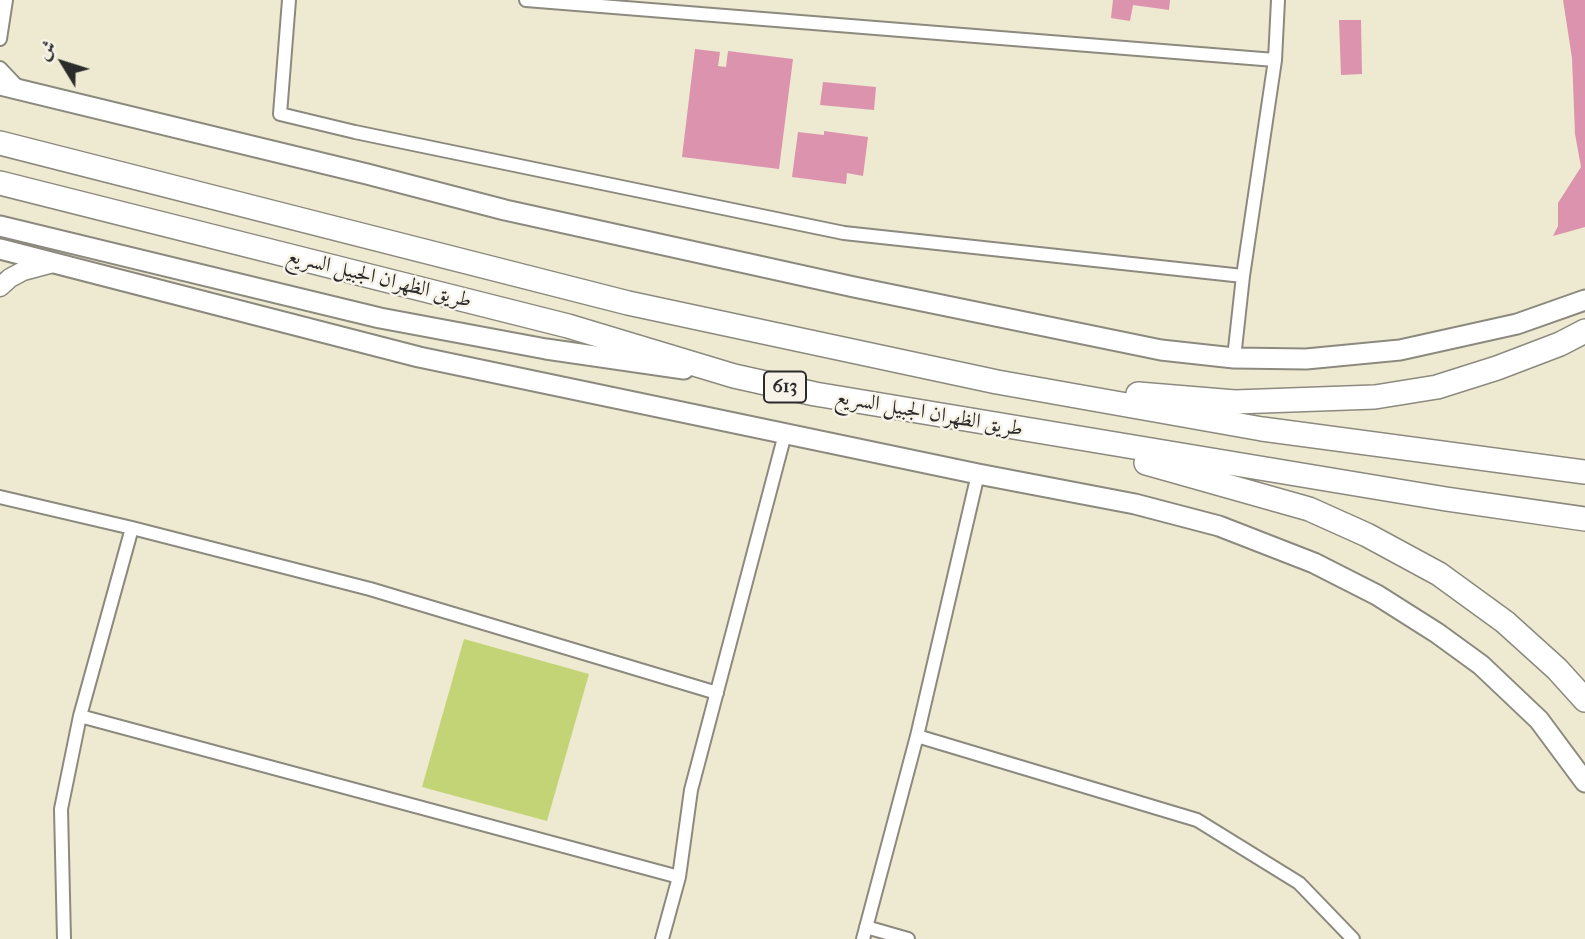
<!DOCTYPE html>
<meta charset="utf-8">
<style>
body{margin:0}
#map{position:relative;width:1585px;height:939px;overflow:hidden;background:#eee9d1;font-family:"IM FELL French Canon",Amiri,serif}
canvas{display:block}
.north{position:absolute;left:28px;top:28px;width:70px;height:70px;-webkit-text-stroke:5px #f7f3e8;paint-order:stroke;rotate:308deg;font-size:19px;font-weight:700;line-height:28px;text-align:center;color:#2b2b2b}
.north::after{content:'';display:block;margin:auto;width:24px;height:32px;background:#2b2b2b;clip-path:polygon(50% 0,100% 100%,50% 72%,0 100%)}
</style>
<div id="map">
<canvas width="1585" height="939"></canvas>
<div class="north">ش</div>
</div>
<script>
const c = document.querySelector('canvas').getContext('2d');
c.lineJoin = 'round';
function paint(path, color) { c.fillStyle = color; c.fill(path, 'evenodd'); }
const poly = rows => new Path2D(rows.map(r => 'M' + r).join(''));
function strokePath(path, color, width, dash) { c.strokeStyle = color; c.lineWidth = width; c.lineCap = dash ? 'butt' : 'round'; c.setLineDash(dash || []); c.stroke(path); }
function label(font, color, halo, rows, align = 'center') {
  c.font = font + ' "IM FELL French Canon",Amiri,serif'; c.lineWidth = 5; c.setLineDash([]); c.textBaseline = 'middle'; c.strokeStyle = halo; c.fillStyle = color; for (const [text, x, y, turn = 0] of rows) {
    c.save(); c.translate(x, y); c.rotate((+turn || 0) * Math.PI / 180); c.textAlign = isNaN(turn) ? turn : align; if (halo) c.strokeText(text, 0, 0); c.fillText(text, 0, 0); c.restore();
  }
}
paint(poly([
 [464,639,589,674,547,821,422,787]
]), '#c3d476');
paint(poly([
 [1113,0,1170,0,1169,10,1133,5,1130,21,1111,18],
 [1563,0,1585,0,1585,227,1553,236,1558,226,1558,203,1581,167,1575,134,1572,58],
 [1339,20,1361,20,1362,74,1341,75],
 [695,49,720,52,718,66,726,67,728,51,793,59,779,169,682,157],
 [823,82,876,87,874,110,820,105],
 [824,131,868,137,863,176,847,173,846,184,792,177,798,132,824,135]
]), '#dc93ae');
const street = poly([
 [289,0,280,114,355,132,844,233,1243,276,1275,60,1278,0],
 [526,0,1275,60],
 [0,39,6,0],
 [0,68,18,87],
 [1234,358,1243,276],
 [0,497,132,528,370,589,717,693],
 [80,716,679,877],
 [917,736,1197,820,1299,883,1353,939],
 [866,927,908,939],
 [64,939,61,809,80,716,132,528],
 [662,939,679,877,691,790,785,434],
 [863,939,917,736,978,474]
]);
const secondary = poly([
 [0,287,10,278,23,271,53,263]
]);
const primary = poly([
 [0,85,367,174,505,210,854,287,1161,350,1234,358,1306,359,1400,350,1517,324,1585,300],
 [0,226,380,318,546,349,684,369],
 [0,249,419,357,978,474,1135,504,1219,526,1314,563,1377,595,1437,633,1481,665,1539,720,1585,782]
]);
const highway = poly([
 [0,143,628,303,997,382,1262,429,1585,472],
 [0,183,568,326,734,376,815,394,1446,499,1585,519],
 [1138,394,1235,402,1375,397,1437,387,1497,368,1560,344,1585,331],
 [1146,463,1309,509,1367,535,1439,574,1505,622,1557,669,1585,700]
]);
strokePath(street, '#8c8a7e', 16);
strokePath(secondary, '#8c8a7e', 21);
strokePath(primary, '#8c8a7e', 23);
strokePath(highway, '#8c8a7e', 26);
strokePath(street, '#fff', 12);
strokePath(secondary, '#fff', 18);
strokePath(primary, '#fff', 19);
strokePath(highway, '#fff', 23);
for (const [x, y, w] of [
 [785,387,42]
]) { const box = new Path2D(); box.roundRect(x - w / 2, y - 15.5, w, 31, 5); c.fillStyle = '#f7f3e8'; c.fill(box); strokePath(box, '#2b2b2b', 2); }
label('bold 19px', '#2b2b2b', null, [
 ["613",785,387]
]);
label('21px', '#2b2b2b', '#f7f3e8', [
 ["طريق الظهران الجبيل السريع",379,279,14],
 ["طريق الظهران الجبيل السريع",929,414,10]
]);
</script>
